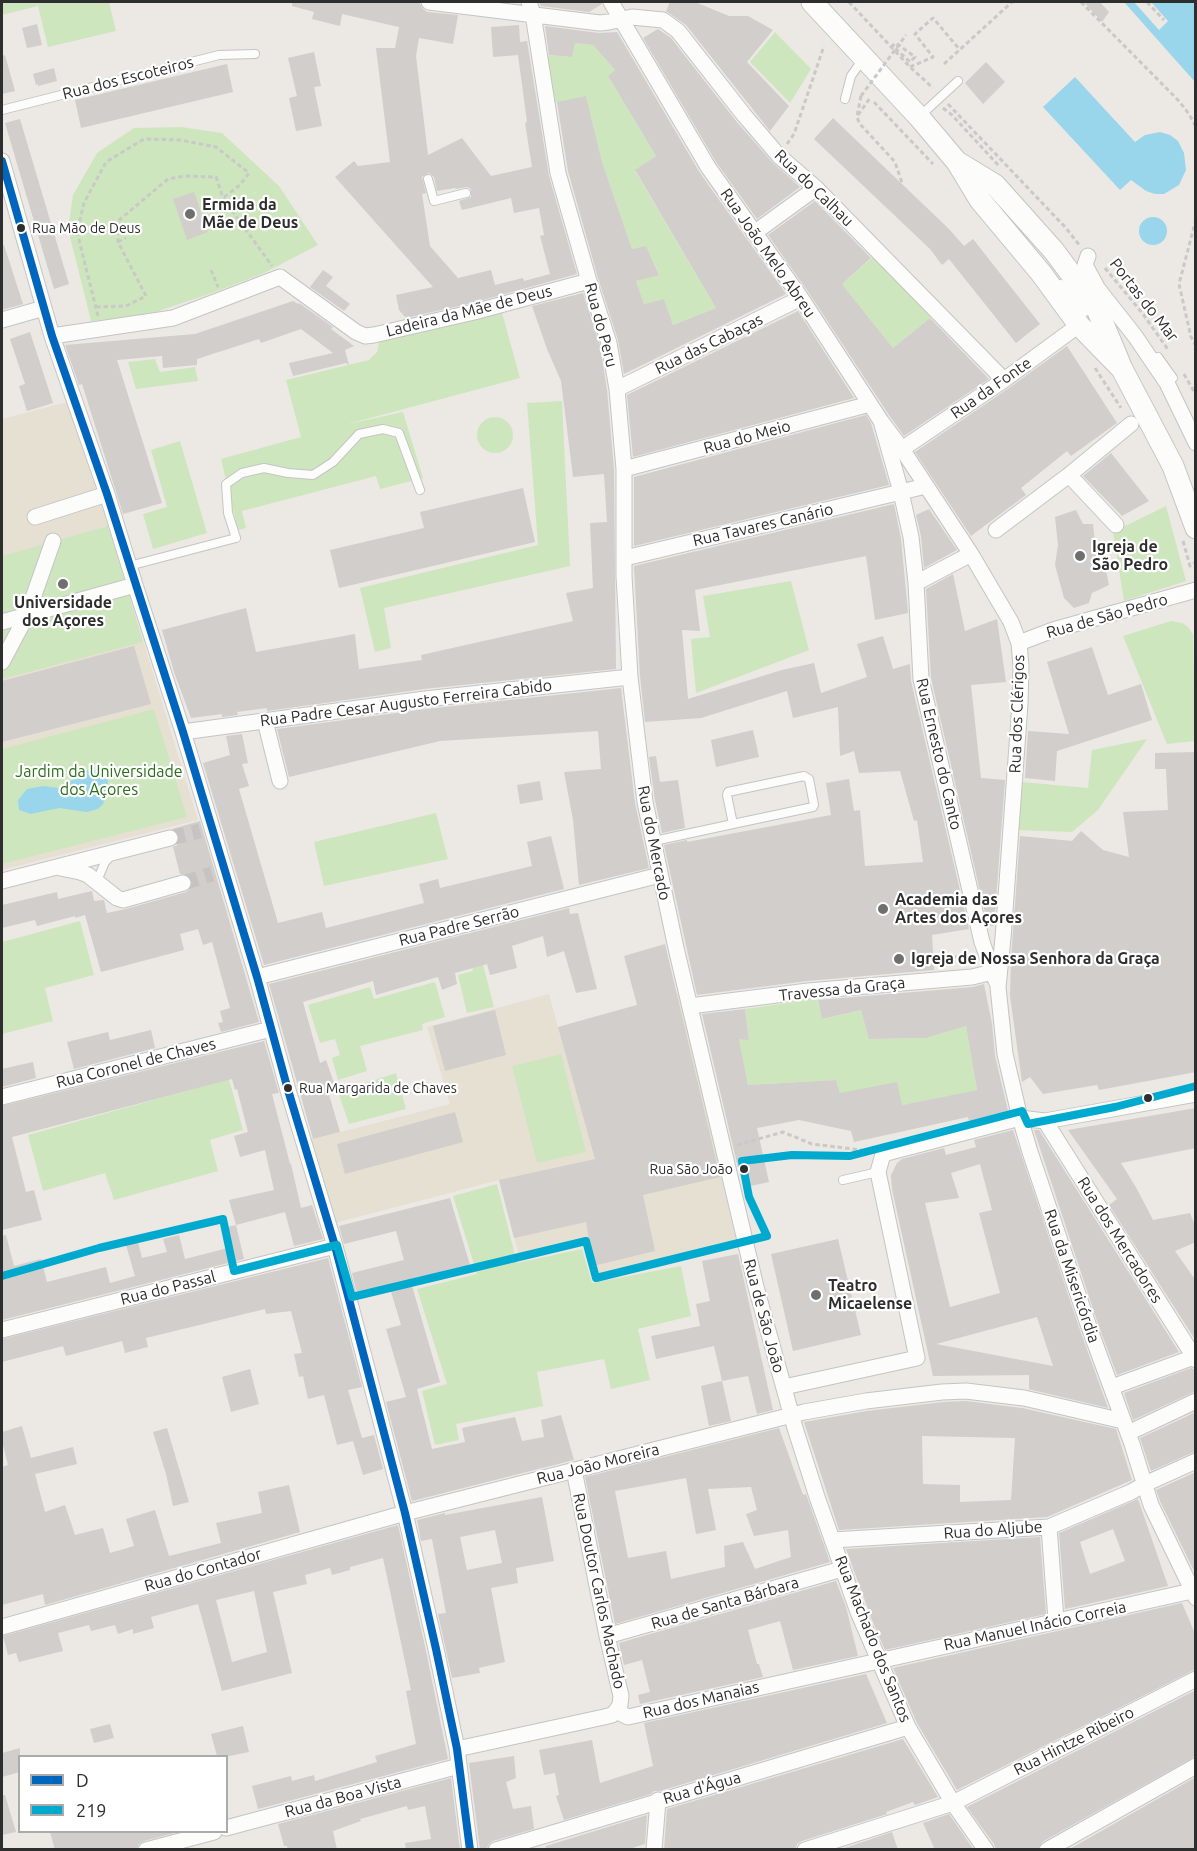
<!DOCTYPE html>
<meta charset="utf-8">
<style>
body{margin:0}
#map{position:relative;width:1197px;height:1851px;overflow:hidden;background:#ece8e4;font-family:Ubuntu,sans-serif}
canvas{display:block}
.frame{position:absolute;inset:0;border:3px solid #2e2e2e;pointer-events:none}
.legend{position:absolute;left:18px;top:1755px;width:210px;height:78px;box-sizing:border-box;background:#fff;border:2px solid #ababab;margin:0;padding:8px 10px;list-style:none;font-size:18px;color:#2e2e2e}
.legend li{display:flex;align-items:center;gap:12px;height:30px}
.legend b{width:30px;border:2px solid #ababab}
</style>
<div id="map">
<canvas width="1197" height="1851"></canvas>
<div class="frame"></div>
<ul class="legend">
<li><b style="height:8px;background:#0065bd"></b>D</li>
<li><b style="height:8px;background:#00a9ce"></b>219</li>
</ul>
</div>
<script>
const c = document.querySelector('canvas').getContext('2d');
c.lineJoin = 'round';
function paint(path, color) { c.fillStyle = color; c.fill(path, 'evenodd'); }
const poly = rows => new Path2D(rows.map(r => 'M' + r).join(''));
function strokePath(path, color, width, dash) { c.strokeStyle = color; c.lineWidth = width; c.lineCap = dash ? 'butt' : 'round'; c.setLineDash(dash || []); c.stroke(path); }
function label(font, color, halo, rows, align = 'center') {
  c.font = font + ' Ubuntu,sans-serif'; c.lineWidth = 4.5; c.setLineDash([]); c.textBaseline = 'middle'; c.strokeStyle = halo; c.fillStyle = color; for (const [text, x, y, turn = 0] of rows) {
    c.save(); c.translate(x, y); c.rotate((+turn || 0) * Math.PI / 180); c.textAlign = isNaN(turn) ? turn : align; if (halo) c.strokeText(text, 0, 0); c.fillText(text, 0, 0); c.restore();
  }
}
paint(poly([
 [67,402,108,526,198,820,2,870,2,419],
 [679,993,736,1240,700,1250,700,1254,593,1277,584,1244,520,1259,499,1180,335,1223,309,1140,450,1104,427,1027,549,994,558,1027]
]), '#e6e0d3');
paint(poly([
 [2,2,109,2,116,31,48,47,38,6,2,15],
 [775,32,811,69,790,103,750,62],
 [575,43,593,45,615,70,608,76,656,156,635,171,716,308,673,325,664,299,644,304,636,281,659,274,646,247,632,249,602,162,586,97,554,103,545,55,572,57],
 [181,127,222,133,279,186,318,245,262,274,209,294,144,316,91,321,68,229,73,195,97,153,134,128],
 [873,257,931,317,893,348,842,284],
 [501,309,520,378,344,425,403,412,423,478,380,489,376,476,242,511,246,528,238,530,221,459,301,437,286,380,369,360,377,352,380,338],
 [155,359,160,372,195,367,198,381,136,389,128,362],
 [562,401,570,566,384,608,391,648,375,652,360,588,538,545,527,403],
 '477 435a18 18 0 1 1 36 0a18 18 0 1 1-36 0Z',
 [180,441,207,533,153,549,143,514,167,507,151,450],
 [1166,506,1186,581,1124,601,1113,532],
 [108,526,143,642,2,679,2,556],
 [791,581,809,650,696,693,691,639,710,637,703,596],
 [1171,621,1182,623,1188,627,1193,634,1195,741,1167,744,1123,636],
 [154,709,187,817,2,864,2,749],
 [1147,739,1098,810,1072,832,1016,830,1022,782,1088,788,1092,750],
 [436,813,448,859,324,886,314,842],
 [80,921,94,975,45,988,53,1021,2,1034,2,942],
 [479,949,494,1007,467,1013,458,975,473,971,469,953],
 [435,982,445,1017,422,1024,423,1030,360,1046,367,1071,338,1080,332,1058,340,1055,335,1039,320,1043,308,1005,370,987,374,999],
 [817,999,823,1019,861,1010,870,1039,926,1038,966,1026,977,1090,902,1105,840,1093,836,1080,748,1085,739,1039,749,1039,745,1009],
 [561,1054,586,1152,537,1163,512,1066],
 [396,1073,406,1109,349,1124,338,1092],
 [229,1079,243,1130,210,1140,218,1171,114,1200,105,1173,43,1191,28,1135],
 [497,1184,517,1263,582,1249,592,1283,681,1266,691,1316,638,1329,650,1380,611,1389,604,1359,537,1372,543,1406,456,1424,459,1440,435,1445,422,1391,447,1384,417,1289,477,1274,453,1196]
]), '#cee6be');
paint(poly([
 [1124,2,1134,2,1159,30,1168,21,1151,2,1195,2,1195,82],
 [1075,77,1135,142,1145,135,1160,132,1170,135,1178,141,1184,153,1186,170,1179,185,1164,194,1155,194,1146,191,1131,180,1120,190,1043,107],
 '1139 231a14 14 0 1 1 28 0a14 14 0 1 1-28 0Z',
 [93,769,103,773,108,779,108,791,103,804,98,809,87,812,59,808,31,814,19,810,18,800,27,789,43,786,59,788,66,786,81,771]
]), '#99d6ec');
paint(poly([
 [292,2,419,2,423,9,427,12,458,15,453,44,419,38,416,56,428,155,462,138,491,176,532,167,525,123,527,122,518,55,493,57,491,27,519,25,520,42,527,41,549,176,577,274,472,303,406,318,399,310,396,295,433,287,335,177,354,161,358,166,390,162,376,48,395,48,399,27,342,14,340,26,312,19,314,12,292,6],
 [429,173,434,177,437,191,455,188,456,189,467,187,471,189,471,197,459,201,462,210,511,198,514,213,539,208,544,235,540,236,550,274,524,281,523,278,495,285,491,270,458,278,430,246,422,194,426,193,422,177],
 [539,2,601,2,602,4,589,12,541,6],
 [670,2,695,2,729,16,748,16,773,30,747,62,789,106,770,131,686,25,666,11],
 [1084,2,1100,2,1109,12,1102,22],
 [37,24,42,45,27,48,22,28],
 [545,26,599,33,617,32,700,173,786,294,624,374,618,340,598,278,568,171,557,102,586,96,602,162,632,249,646,246,659,275,636,281,644,304,664,299,673,325,716,308,635,170,656,156,608,76,615,70,593,45,575,43,572,57,549,55],
 [658,29,671,38,736,121,772,162,800,187,757,219,716,162,643,38],
 [314,52,321,86,314,87,322,126,296,131,289,98,297,96,288,58],
 [5,55,15,91,2,94,2,56],
 [986,62,1005,82,983,104,965,83],
 [227,64,233,92,81,128,75,100],
 [54,68,57,81,38,86,38,84,36,85,33,74],
 [833,118,949,229,964,246,973,239,1040,324,1016,343,949,259,942,265,930,249,814,139],
 [20,119,69,284,54,289,5,123],
 [194,192,208,232,187,240,173,199],
 [815,201,871,258,842,284,893,348,930,318,989,379,904,436,889,415,809,293,768,235],
 [2,245,4,245,23,304,2,310],
 [323,270,333,277,326,286,350,304,344,311,310,287],
 [583,293,600,345,607,390,614,469,616,669,424,689,267,711,267,708,237,712,238,715,222,717,222,714,191,718,174,672,162,630,246,608,256,652,355,634,359,669,422,660,421,655,573,621,566,593,593,588,590,523,607,522,604,474,573,477,561,381,547,349,532,306],
 [293,301,298,304,299,303,333,327,331,329,354,346,345,350,349,365,346,363,293,376,289,363,333,353,301,329,261,343,259,339,197,359,197,365,163,368,162,356,117,360,162,503,123,514,82,384,79,385,65,345,195,334],
 [798,311,854,398,633,457,627,395],
 [30,332,53,403,27,411,19,386,25,384,10,339],
 [1067,346,1117,423,1071,456,1067,451,1021,488,1026,495,971,536,915,452,1009,388],
 [866,415,871,423,889,485,634,546,634,477],
 [1111,453,1149,501,1122,516,1083,476],
 [523,488,535,542,339,588,330,550,424,528,420,512],
 [894,504,901,539,908,613,875,620,866,556,695,590,700,631,682,630,688,699,782,670,814,663,821,693,867,677,857,644,883,636,893,669,910,664,911,681,969,929,932,935,934,970,807,981,697,995,664,845,687,840,687,842,831,815,826,783,849,779,854,811,860,810,865,866,923,862,917,820,914,821,900,771,859,773,854,751,840,756,838,707,793,718,787,691,701,718,645,722,640,676,634,566],
 [929,509,957,550,924,568,921,536,916,515],
 [1076,510,1083,524,1093,524,1095,544,1101,546,1109,585,1092,593,1089,603,1074,608,1064,598,1055,565,1058,545,1055,517],
 [953,574,965,631,997,619,1006,682,971,685,981,778,1005,780,994,926,988,926,931,678,926,589],
 [134,646,151,704,2,742,2,681],
 [1092,647,1108,695,1141,684,1152,720,1057,751,1055,781,1025,778,1028,731,1069,734,1047,662],
 [621,688,635,803,649,868,579,885,573,820,564,772,601,769,598,731,440,741,289,777,277,729,426,709],
 [753,730,759,757,716,767,711,740],
 [242,734,248,763,242,764,249,786,239,789,278,923,322,912,326,928,424,903,419,884,438,879,440,888,532,866,527,842,551,836,564,889,264,965,203,763,230,755,226,736],
 [1196,752,1196,1072,1099,1090,1097,1085,1043,1094,1030,1077,1022,1082,1010,996,1011,959,1020,836,1072,841,1081,831,1103,850,1129,857,1123,812,1168,810,1166,769,1155,769,1155,753],
 [656,756,660,782,678,780,685,828,662,833,655,800,649,757],
 [540,781,543,800,520,804,517,785],
 [200,821,259,1022,221,1032,218,1023,223,1022,220,1011,230,1008,212,942,203,945,198,929,180,934,184,950,101,972,85,915,75,918,75,916,37,926,35,920,2,928,2,905,57,892,58,899,92,891,94,901,104,900,107,913,126,909,186,892,190,889,192,881,189,876,180,874,173,847,177,845,180,836,177,832,172,829],
 [569,908,570,914,578,913,597,989,576,993,564,951,547,957,543,936,512,946,517,968,490,975,487,964,455,973,457,984,442,990,438,977,376,995,373,981,303,1002,320,1063,326,1060,335,1086,327,1088,340,1132,313,1139,269,984],
 [665,944,720,1177,643,1195,655,1251,593,1266,586,1222,514,1238,499,1180,595,1159,558,1027,637,1005,624,956],
 [984,984,992,1024,995,1056,1008,1111,969,1121,968,1117,854,1142,851,1131,799,1120,757,1128,769,1182,746,1187,743,1171,739,1172,702,1014,745,1009,749,1040,739,1039,748,1085,836,1080,840,1093,897,1082,902,1105,977,1090,966,1026,926,1038,869,1039,861,1010,822,1019,818,1000,973,987],
 [495,1010,506,1055,445,1071,433,1026],
 [151,1030,155,1048,74,1069,67,1042,108,1032,110,1040],
 [264,1041,279,1093,272,1094,290,1164,291,1164,301,1208,312,1205,323,1239,294,1246,285,1212,236,1225,229,1200,274,1190,265,1150,240,1157,234,1136,248,1132,237,1089,235,1090,232,1079,12,1137,26,1192,34,1190,42,1220,2,1230,2,1106],
 [33,1062,36,1078,2,1087,2,1069],
 [1196,1108,1196,1148,1121,1163,1137,1189,1153,1220,1190,1213,1196,1228,1196,1242,1175,1251,1196,1281,1196,1341,1109,1205,1117,1199,1068,1130],
 [455,1112,463,1142,345,1174,337,1144],
 [1013,1130,1080,1330,1108,1408,1028,1389,1029,1389,1029,1375,933,1376,892,1189,891,1175,897,1163,902,1159,944,1148,946,1155,976,1147,974,1140],
 [980,1164,992,1210,979,1213,1000,1293,950,1307,925,1203,959,1198,951,1173],
 [1037,1317,1053,1366,936,1344],
 [1034,1130,1039,1130,1179,1352,1117,1375,1098,1324],
 [450,1198,470,1265,410,1279,440,1382,417,1389,432,1449,465,1442,462,1428,515,1417,522,1441,544,1437,541,1420,561,1415,574,1460,412,1501,386,1402,406,1397,386,1329,401,1325,389,1285,357,1293,352,1273,404,1260,396,1231,344,1244,339,1226],
 [236,1225,244,1259,2,1320,2,1236,6,1235,14,1266,41,1259,47,1282,106,1267,110,1283,135,1276,126,1245,138,1242,142,1258,167,1252,163,1239,179,1235,185,1259,228,1248,223,1228],
 [838,1239,861,1335,793,1351,771,1254],
 [738,1254,773,1410,757,1414,748,1376,722,1381,714,1346,656,1359,651,1336,700,1326,696,1304,710,1301,702,1261],
 [328,1258,362,1387,348,1390,362,1438,374,1435,383,1469,363,1475,353,1441,337,1445,324,1395,308,1399,303,1376,299,1377,294,1354,302,1353,291,1311,266,1314,265,1309,146,1338,148,1347,125,1353,122,1341,66,1356,63,1346,2,1362,2,1339],
 [1191,1368,1196,1370,1196,1391,1133,1420,1124,1393],
 [250,1369,259,1404,231,1412,222,1377],
 [722,1381,731,1421,709,1426,701,1386],
 [966,1401,1022,1408,1116,1429,1132,1480,1047,1517,839,1530,804,1422,867,1411,943,1402],
 [922,1436,1015,1438,1011,1500,960,1502,960,1485,923,1484],
 [1196,1412,1196,1451,1151,1471,1140,1438],
 [22,1426,31,1458,73,1447,77,1464,35,1474,45,1512,65,1505,75,1535,103,1528,110,1553,134,1546,126,1519,155,1510,169,1556,221,1543,216,1523,262,1513,258,1492,289,1485,300,1532,45,1605,43,1594,2,1605,2,1467,8,1465,2,1441,2,1432],
 [167,1428,189,1502,173,1506,166,1474,153,1432],
 [779,1428,803,1495,806,1494,830,1562,615,1624,585,1477],
 [686,1478,696,1534,716,1530,708,1489,751,1487,757,1510,746,1514,754,1536,788,1530,791,1557,755,1569,743,1542,724,1546,725,1567,671,1579,666,1551,628,1558,615,1491],
 [1196,1472,1196,1575,1160,1501,1156,1490],
 [542,1497,554,1561,516,1568,518,1583,491,1588,505,1662,479,1668,480,1673,452,1678,438,1614,446,1613,432,1539,421,1541,417,1520,445,1513,445,1515],
 [495,1530,502,1563,467,1570,460,1537],
 [1138,1499,1168,1586,1065,1609,1059,1533],
 [1113,1529,1125,1561,1090,1574,1080,1542],
 [398,1525,426,1651,448,1759,258,1809,252,1786,291,1776,292,1781,314,1775,315,1781,377,1762,375,1756,416,1744,406,1691,411,1690,383,1558,350,1567,350,1570,332,1575,330,1568,305,1575,307,1584,273,1592,292,1673,222,1691,198,1604,151,1617,154,1628,133,1634,133,1629,118,1634,115,1625,91,1631,89,1625,58,1633,63,1651,19,1662,16,1653,8,1655,3,1636],
 [254,1591,267,1652,232,1662,216,1600],
 [1040,1537,1046,1614,885,1650,872,1620,846,1549],
 [836,1581,846,1607,858,1656,793,1670,780,1621,748,1630,757,1664,759,1664,763,1677,640,1704,638,1695,650,1692,642,1660,624,1665,619,1643],
 [1182,1603,1196,1636,1196,1669,957,1790,917,1723,893,1668],
 [866,1674,887,1723,660,1791,654,1791,651,1794,564,1820,556,1796,559,1795,555,1773,544,1775,539,1750,592,1740,600,1783,653,1766,644,1723],
 [1196,1690,1196,1756,1042,1842,1037,1850,996,1850,994,1844,967,1807],
 [110,1724,114,1738,94,1743,90,1729],
 [243,1726,249,1752,230,1756,217,1756,211,1734],
 [903,1739,938,1797,915,1805,913,1802,886,1812,887,1814,802,1841,797,1844,795,1850,664,1850,667,1809],
 [20,1748,20,1772,2,1777,2,1753],
 [514,1756,516,1778,506,1782,513,1809,531,1806,534,1829,493,1841,489,1844,486,1850,480,1850,469,1763],
 [1196,1777,1196,1850,1068,1850],
 [451,1778,460,1850,406,1850,405,1843,431,1839,425,1806,408,1810,407,1806,360,1819,361,1821,333,1831,337,1850,288,1850,287,1846,284,1846,278,1824],
 [2,1795,5,1795,16,1832,2,1835],
 [949,1814,974,1850,935,1850,923,1823],
 [647,1815,645,1844,626,1850,546,1850,546,1846],
 [50,1832,178,1832,144,1841,139,1844,137,1848,132,1850,55,1850],
 [892,1832,898,1850,839,1850]
]), '#d1cecb');
strokePath(poly([
 [170,838,200,831],
 [183,883,212,874]
]), '#c6c3c0', 15, [15, 8]);
const lane = poly([
 [845,99,851,76,863,59],
 [2,110,219,55,255,54],
 [920,116,958,81],
 [428,179,434,201,466,193],
 [1061,284,1085,312],
 [1158,357,1173,378],
 [129,566,236,538,228,513,226,484,242,473,264,468,288,473,313,475,333,462,359,434,383,429,399,433,420,490],
 [804,776,809,779,814,805,813,807,733,824,727,795,728,792,804,776],
 [654,841,733,824],
 [97,881,105,862,111,856],
 [843,1180,878,1172]
]);
const street = poly([
 [429,2,600,23,609,22,632,17,663,20,678,31,744,115,779,156,816,188,1004,380],
 [529,2,533,14,558,173,589,281,609,343,617,389,624,469,624,576,630,677,645,802,676,948,756,1287,795,1428,817,1497,858,1612,908,1727,953,1803,986,1850],
 [611,2,708,167,801,298,881,421,901,492,911,537,916,583,921,679,982,942,996,981],
 [2,161,52,336,107,494,135,585,183,732,257,977,288,1090,335,1246,405,1513,436,1649,457,1749,470,1850],
 [754,233,816,188],
 [1088,256,1085,265,1098,289,1135,336,1167,383,1196,443],
 [2,320,44,308],
 [52,336,173,318,280,277,356,332,365,336,374,335,474,312,589,281],
 [617,389,801,298],
 [881,421,902,449,971,554,1011,622,1019,643,1021,666,1020,704,1003,938,998,987,1005,1054,1020,1118,1030,1152,1089,1327,1132,1444,1151,1505,1196,1598],
 [902,449,1004,380,1079,325],
 [624,469,870,404],
 [1069,475,1116,525],
 [35,517,107,494],
 [996,530,1069,475,1131,424],
 [625,558,926,486],
 [916,583,971,554],
 [2,622,135,585],
 [1019,643,1053,630,1196,590],
 [2,662,27,615,53,541],
 [265,721,280,781],
 [183,732,425,699,630,677],
 [60,868,80,872,88,875,117,898,123,900,183,883],
 [2,881,170,838],
 [257,977,660,875],
 [690,1006,808,991,972,977,993,972],
 [2,1097,271,1029],
 [1045,1121,1196,1360],
 [2,1330,335,1246],
 [784,1387,917,1358,878,1172,883,1154,1020,1118,1045,1121,1196,1094],
 [1112,1387,1194,1357],
 [1128,1433,1196,1401],
 [574,1470,607,1636,621,1696,620,1705,616,1711],
 [1049,1527,1056,1620],
 [832,1540,1049,1527,1131,1492,1145,1484,1196,1461],
 [2,1627,405,1513,804,1412,866,1401,942,1392,966,1391,1024,1398,1123,1421],
 [607,1636,842,1569],
 [616,1711,628,1717,1196,1590],
 [457,1749,604,1717,612,1715,616,1711],
 [226,1828,459,1766],
 [146,1850,214,1832],
 [496,1850,908,1727],
 [654,1850,658,1800],
 [805,1850,953,1803,1196,1679],
 [1047,1850,1196,1766]
]);
const secondary = poly([
 [812,2,919,117,957,162,980,200,1041,273,1079,325,1122,369],
 [959,163,995,185,1054,251,1097,309,1122,369,1173,466,1196,528]
]);
strokePath(lane, '#c5c4c5', 10);
strokePath(street, '#c5c4c5', 17);
strokePath(secondary, '#c5c4c5', 23);
strokePath(poly([
 [849,2,910,67,933,88],
 [1081,2,1178,100,1189,114,1196,127],
 [1147,2,1164,20],
 [891,47,896,43,915,57,910,62,895,48],
 [944,64,1012,2],
 [910,67,933,57,915,34,933,18,960,50],
 [861,96,857,116,859,123,895,162,902,183],
 [874,102,933,164],
 [948,104,1066,228,1080,246],
 [943,108,952,115,999,166],
 [858,115,870,98],
 [787,144,794,134,824,46],
 [1196,219,1179,284,1191,337,1196,346],
 [118,242,126,238],
 [1105,268,1143,314,1169,351],
 [211,270,218,287],
 [96,307,126,306,146,296,118,242,118,221,168,179,185,176,216,177,223,198,272,266],
 [98,316,77,232,84,203,106,162,144,139,180,140,216,147,249,173,240,185,223,198],
 [1095,368,1121,408],
 [1184,374,1196,395],
 [1183,541,1190,566,1196,562],
 [945,958,972,955],
 [737,1145,783,1132,812,1144,870,1151]
]), '#c9c9c8', 3, [4.5, 3]);
strokePath(lane, '#fcfcfb', 8);
strokePath(street, '#fcfcfb', 15);
strokePath(secondary, '#fcfcfb', 21);
strokePath(poly([
 [861,96,906,35]
]), '#c9c9c8', 3, [4.5, 3]);
strokePath(poly([
 [2,161,52,336,107,494,183,732,257,977,288,1090,335,1246,405,1513,436,1649,457,1749,470,1850]
]), '#0065bd', 8);
strokePath(poly([
 [2,1276,99,1248,223,1219,234,1271,337,1245,352,1297,586,1241,596,1278,767,1236,749,1197,742,1161,792,1155,850,1156,1022,1111,1028,1124,1115,1107,1196,1086]
]), '#00a9ce', 8);
for (const [x, y, r, color] of [
 [190,214,6,"#706f6e"],
 [21,228,5,"#2e2e2e"],
 [1080,556,6,"#706f6e"],
 [63,584,6,"#706f6e"],
 [883,909,6,"#706f6e"],
 [899,959,6,"#706f6e"],
 [288,1088,5,"#2e2e2e"],
 [1148,1098,5,"#2e2e2e"],
 [744,1169,5,"#2e2e2e"],
 [816,1295,6,"#706f6e"]
]) { const dot = new Path2D(); dot.arc(x, y, r, 0, 2 * Math.PI); c.fillStyle = color; c.fill(dot); strokePath(dot, '#fff', 2); }
label('14px', '#2e2e2e', '#fff', [
 ["Rua Mão de Deus",32,228],
 ["Rua Margarida de Chaves",299,1088],
 ["Rua São João",733,1169,"right"]
], 'left');
label('16px', '#2e2e2e', '#fff', [
 ["Rua dos Escoteiros",128,78,-14],
 ["Rua do Calhau",814,188,44],
 ["Rua João Melo Abreu",768,253,55],
 ["Portas do Mar",1144,300,52],
 ["Ladeira da Mãe de Deus",469,311,-14],
 ["Rua do Peru",601,325,75],
 ["Rua das Cabaças",709,344,-26],
 ["Rua da Fonte",991,388,-35],
 ["Rua do Meio",747,437,-15],
 ["Rua Tavares Canário",763,525,-13],
 ["Rua de São Pedro",1107,616,-16],
 ["Rua Padre Cesar Augusto Ferreira Cabido",406,703,-7],
 ["Rua dos Clérigos",1017,714,-88],
 ["Rua Ernesto do Canto",939,754,77],
 ["Rua do Mercado",654,843,79],
 ["Rua Padre Serrão",459,926,-14],
 ["Travessa da Graça",842,989,-6],
 ["Rua Coronel de Chaves",136,1063,-14],
 ["Rua dos Mercadores",1120,1240,58],
 ["Rua da Misericórdia",1072,1276,71],
 ["Rua do Passal",168,1288,-14],
 ["Rua de São João",764,1316,75],
 ["Rua João Moreira",598,1464,-14],
 ["Rua do Aljube",993,1530,-4],
 ["Rua do Contador",203,1570,-16],
 ["Rua Doutor Carlos Machado",599,1591,78],
 ["Rua de Santa Bárbara",725,1603,-16],
 ["Rua Manuel Inácio Correia",1035,1626,-12],
 ["Rua Machado dos Santos",873,1639,68],
 ["Rua dos Manaias",701,1700,-13],
 ["Rua Hintze Ribeiro",1074,1741,-27],
 ["Rua d'Água",702,1788,-16],
 ["Rua da Boa Vista",343,1797,-15]
]);
label('bold 16px', '#2e2e2e', '#fff', [
 ["Ermida da",202,205],
 ["Mãe de Deus",202,223],
 ["Igreja de",1092,547],
 ["São Pedro",1092,565],
 ["Universidade",63,603,"center"],
 ["dos Açores",63,621,"center"],
 ["Academia das",895,900],
 ["Artes dos Açores",895,918],
 ["Igreja de Nossa Senhora da Graça",911,959],
 ["Teatro",828,1286],
 ["Micaelense",828,1304]
], 'left');
label('16px', '#2c6e1b', '#fff', [
 ["Jardim da Universidade",99,772],
 ["dos Açores",99,790]
]);
</script>
